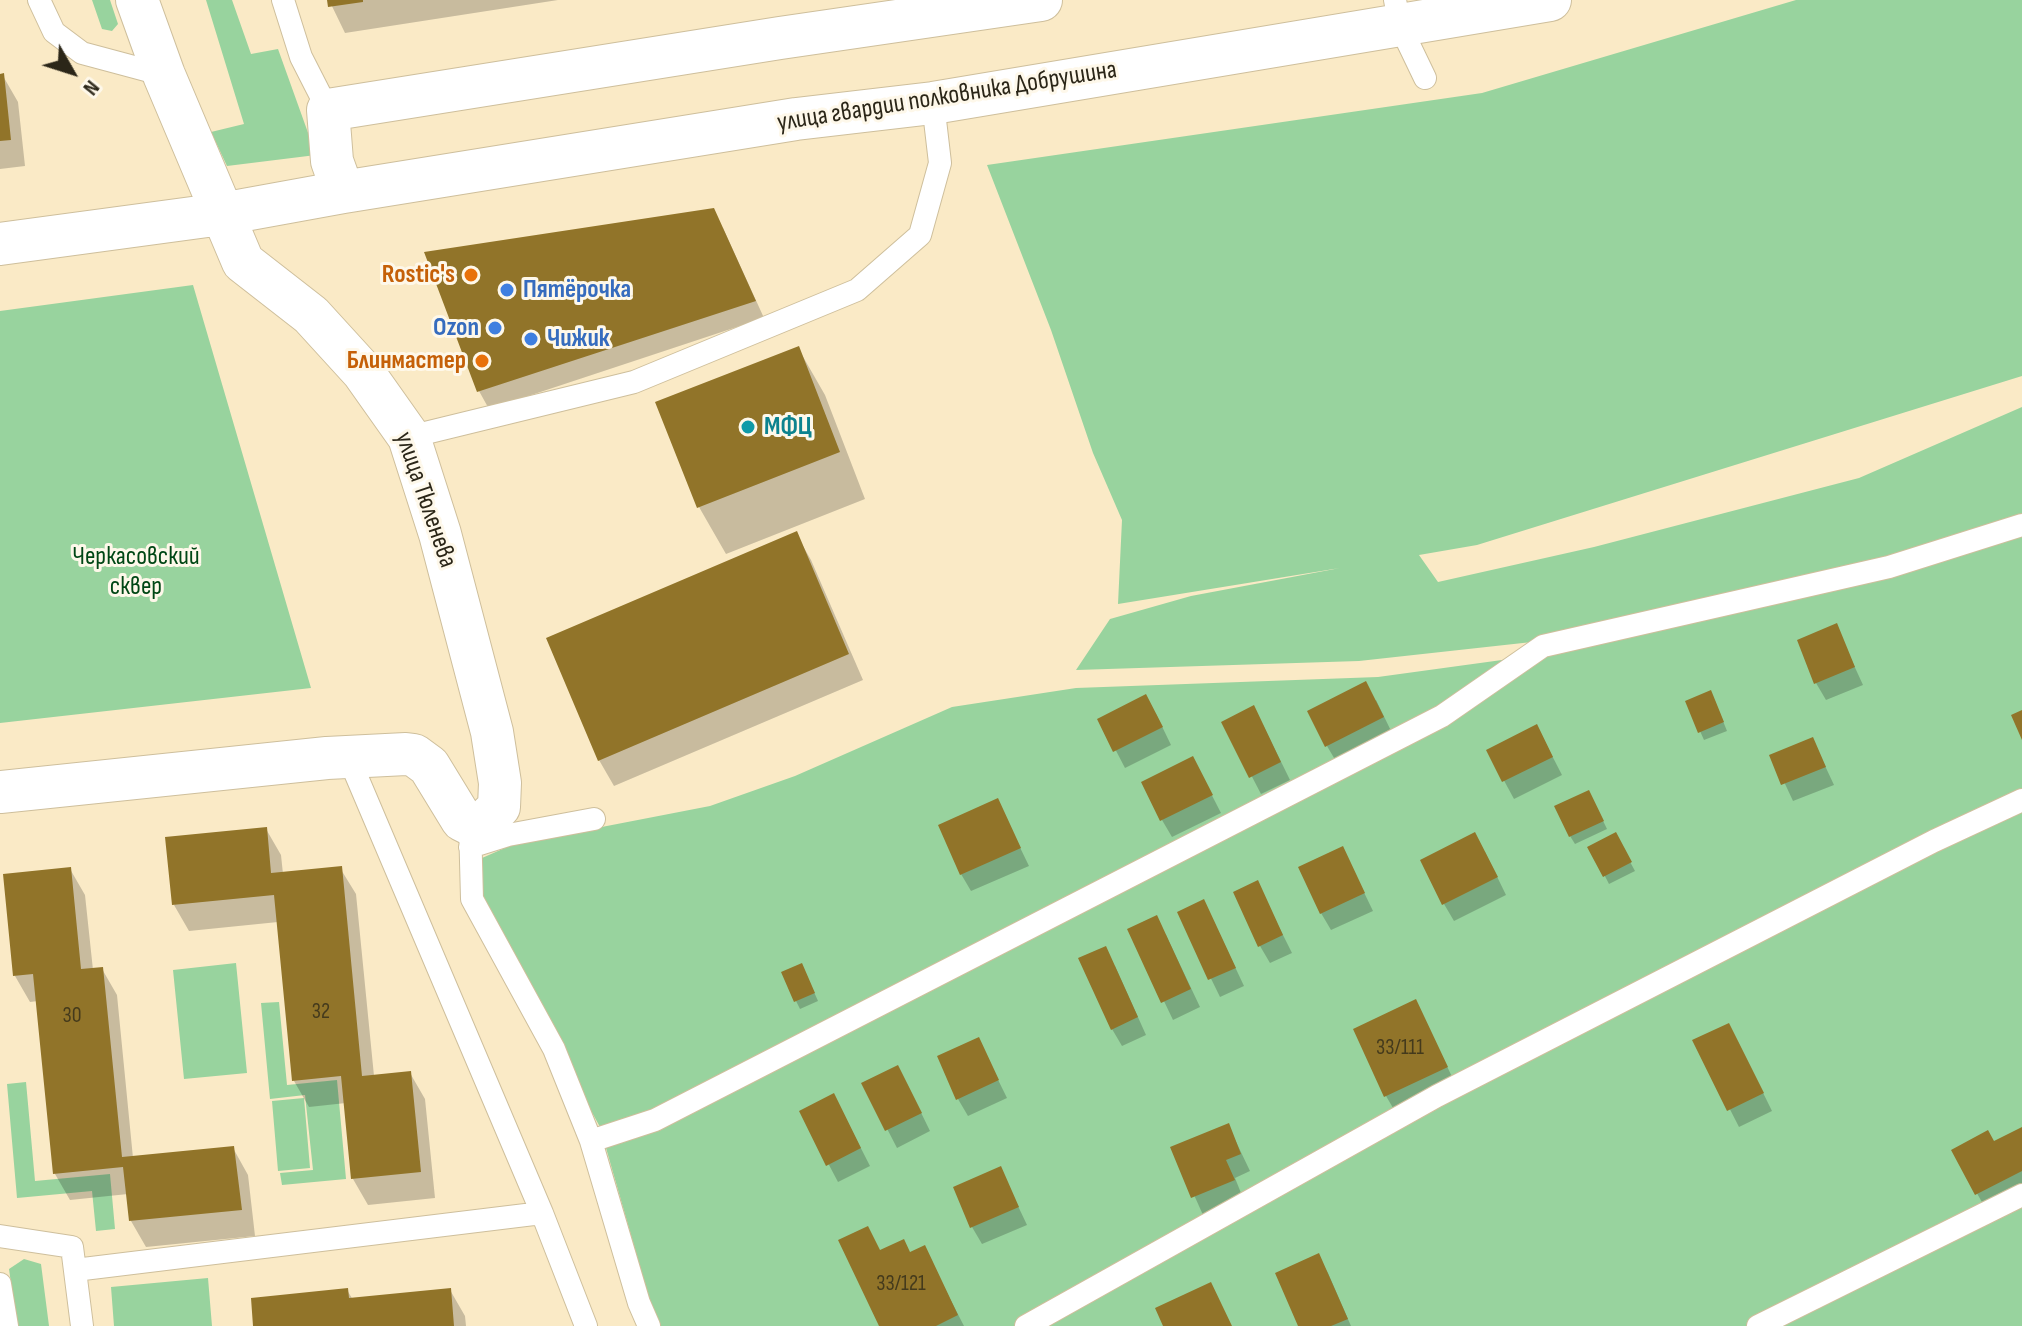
<!DOCTYPE html>
<meta charset="utf-8">
<style>
body{margin:0}
#map{position:relative;width:2022px;height:1326px;overflow:hidden;background:#faeac6;font-family:"Sofia Sans Condensed",sans-serif}
canvas{display:block}
.north{position:absolute;left:32px;top:32px;width:80px;height:80px;-webkit-text-stroke:6px #fef8ea;paint-order:stroke;rotate:129deg;font-size:22px;font-weight:700;line-height:32px;text-align:center;color:#2b2618}
.north::after{content:'';display:block;margin:auto;width:28px;height:36px;background:#2b2618;clip-path:polygon(50% 0,100% 100%,50% 72%,0 100%)}
</style>
<div id="map">
<canvas width="2022" height="1326"></canvas>
<div class="north">N</div>
</div>
<script>
const c = document.querySelector('canvas').getContext('2d');
c.lineJoin = 'round';
function paint(path, color) { c.fillStyle = color; c.fill(path, 'evenodd'); }
const poly = rows => new Path2D(rows.map(r => 'M' + r).join(''));
function strokePath(path, color, width, dash) { c.strokeStyle = color; c.lineWidth = width; c.lineCap = dash ? 'butt' : 'round'; c.setLineDash(dash || []); c.stroke(path); }
function label(font, color, halo, rows, align = 'center') {
  c.font = font + ' "Sofia Sans Condensed",sans-serif'; c.lineWidth = 6; c.setLineDash([]); c.textBaseline = 'middle'; c.strokeStyle = halo; c.fillStyle = color; for (const [text, x, y, turn = 0] of rows) {
    c.save(); c.translate(x, y); c.rotate((+turn || 0) * Math.PI / 180); c.textAlign = isNaN(turn) ? turn : align; if (halo) c.strokeText(text, 0, 0); c.fillText(text, 0, 0); c.restore();
  }
}
paint(poly([
 [92,0,110,0,118,24,112,31,102,29],
 [206,0,232,0,251,54,278,49,316,155,227,166,211,132,244,124],
 [1796,0,2022,0,2022,376,1477,545,1419,555,1438,582,1594,547,1859,478,2022,407,2022,519,1888,562,1541,641,1359,661,1076,670,1110,619,1191,596,1340,568,1118,604,1122,520,1093,453,1051,330,987,165,1482,93],
 [193,285,311,688,0,723,0,311],
 [2022,535,2022,1326,657,1326,600,1127,467,885,466,865,514,844,710,806,795,776,952,707,1076,688,1378,677,1553,653],
 [236,963,247,1073,184,1079,173,970],
 [279,1002,287,1085,337,1080,346,1179,282,1185,280,1173,313,1170,305,1095,270,1099,261,1003],
 [26,1082,35,1181,110,1174,115,1229,96,1231,92,1191,17,1198,7,1084],
 [304,1098,310,1168,278,1171,272,1101],
 [24,1259,41,1264,49,1326,17,1326,9,1269],
 [208,1278,212,1326,114,1326,111,1287]
]), '#98d39e');
paint(poly([
 [329,0,558,0,345,33],
 [0,76,3,76,18,102,25,166,0,169],
 [723,228,764,318,489,409,479,391],
 [798,348,825,395,865,499,726,554,699,507,658,403],
 [796,534,811,560,863,680,614,786,599,760],
 [1836,626,1863,685,1826,700,1816,683],
 [1376,700,1393,735,1337,763,1327,746],
 [1715,701,1727,731,1704,740,1687,702],
 [1156,714,1171,745,1125,768,1100,720],
 [1224,723,1263,725,1290,780,1261,794],
 [1813,740,1834,785,1793,801,1772,756],
 [1546,744,1562,775,1514,799,1488,751],
 [1202,776,1221,813,1172,837,1162,820],
 [997,800,1029,866,971,891,961,874],
 [1593,800,1607,829,1575,844,1570,836],
 [266,829,281,855,283,874,340,868,356,894,374,1076,410,1073,425,1099,435,1198,368,1205,353,1179,346,1103,309,1107,294,1081,278,922,189,931,174,905],
 [1615,834,1635,871,1609,884,1590,847],
 [1343,849,1373,911,1331,930,1321,913],
 [1485,852,1506,895,1454,921,1444,904],
 [70,869,85,895,93,970,102,969,117,995,133,1158,233,1148,248,1175,255,1236,146,1247,131,1221,128,1194,70,1200,55,1174,38,1001,30,1002,15,976],
 [1257,883,1292,953,1270,963,1260,946],
 [1204,901,1244,986,1220,997,1179,913],
 [1130,930,1166,935,1200,1007,1173,1020],
 [1115,966,1146,1035,1122,1046,1112,1029],
 [806,974,818,1001,800,1009,796,1001],
 [1416,1002,1456,1085,1396,1113,1386,1096],
 [978,1039,1007,1098,968,1116,958,1099],
 [1695,1041,1738,1042,1772,1111,1739,1127],
 [864,1084,907,1084,930,1131,897,1148],
 [801,1112,843,1113,870,1166,838,1182],
 [1228,1125,1250,1171,1235,1178,1243,1198,1203,1215,1173,1148],
 [2022,1132,2022,1193,1987,1211,1953,1151,1993,1143],
 [1000,1168,1027,1225,982,1244,972,1227],
 [924,1248,964,1326,881,1326,881,1252,910,1254],
 [1318,1256,1328,1273,1351,1326,1300,1326],
 [347,1290,353,1300,450,1290,465,1316,466,1326,255,1326]
]), '#0003');
paint(poly([
 [327,0,363,0,363,2,328,7],
 [4,73,11,140,0,141,0,74],
 [714,208,756,301,477,392,424,252],
 [799,346,840,452,697,508,655,402],
 [797,531,849,654,598,761,546,638],
 [1837,623,1855,667,1814,684,1797,640],
 [1366,681,1384,717,1325,747,1307,711],
 [1711,690,1724,722,1698,733,1685,701],
 [1146,694,1163,727,1113,752,1097,719],
 [1254,705,1281,762,1249,778,1221,722],
 [2022,710,2022,740,2011,715],
 [1537,724,1553,757,1502,782,1486,750],
 [1813,737,1826,767,1781,785,1769,755],
 [1193,756,1213,795,1160,821,1141,782],
 [1589,790,1604,821,1569,837,1554,806],
 [998,798,1021,848,960,875,938,825],
 [267,827,271,873,342,866,362,1076,411,1071,421,1172,351,1179,341,1076,292,1081,274,895,172,905,165,837],
 [1475,832,1498,877,1442,905,1420,860],
 [1616,832,1632,862,1603,877,1587,847],
 [1343,846,1365,893,1320,914,1298,867],
 [71,867,81,969,103,967,122,1157,234,1146,242,1210,129,1221,123,1167,53,1174,33,974,13,976,3,874],
 [1258,880,1283,935,1258,947,1233,892],
 [1204,899,1236,968,1208,980,1177,912],
 [1157,915,1191,989,1161,1003,1127,929],
 [1106,946,1138,1017,1111,1030,1078,958],
 [802,963,815,993,794,1002,781,972],
 [1416,999,1448,1067,1384,1097,1353,1029],
 [1729,1023,1764,1093,1727,1111,1692,1040],
 [979,1037,999,1080,956,1100,937,1056],
 [898,1065,922,1113,885,1131,861,1083],
 [834,1093,861,1148,826,1166,799,1111],
 [1229,1123,1241,1154,1226,1160,1235,1180,1191,1198,1170,1147],
 [2022,1127,2022,1171,1975,1195,1951,1150,1988,1130,1994,1141],
 [1001,1166,1019,1207,970,1228,953,1187],
 [868,1226,880,1250,904,1239,910,1252,925,1245,958,1315,936,1326,879,1326,838,1240],
 [1319,1253,1348,1319,1331,1326,1298,1326,1275,1273],
 [1211,1282,1232,1326,1163,1326,1155,1308],
 [348,1288,349,1298,451,1288,454,1326,253,1326,251,1298]
]), '#917429');
const service = poly([
 [39,0,54,32,82,53,164,75],
 [283,0,301,57,328,110],
 [1395,0,1400,26,1425,78],
 [409,437,634,382,857,290,920,235,940,163,933,103],
 [348,756,542,1213,586,1326],
 [470,824,472,899,554,1049,591,1141,639,1303,649,1326],
 [470,847,508,835,594,819],
 [591,1141,655,1120,1442,716,1543,646,1889,567,2022,525],
 [0,1236,72,1247,82,1326],
 [75,1270,542,1213],
 [0,1284,7,1326],
 [1026,1326,1437,1096,1934,841,2022,800],
 [1758,1326,2022,1195]
]);
const minor = poly([
 [343,192,332,161,328,110,780,38,1041,0],
 [0,244,222,214,343,192,796,119,933,103,1550,0],
 [0,792,327,758,406,754,414,755,429,766,462,820,470,824,482,824,499,807,500,783,492,732,440,534,409,437,363,372,311,315,243,262,164,75,137,0]
]);
strokePath(service, '#cebf9c', 24);
strokePath(minor, '#cebf9c', 44);
strokePath(service, '#fff', 22);
strokePath(minor, '#fff', 42);
for (const [x, y, r, color] of [
 [471,275,8,"#e8710a"],
 [507,290,8,"#3f7fe0"],
 [495,328,8,"#3f7fe0"],
 [531,339,8,"#3f7fe0"],
 [482,361,8,"#e8710a"],
 [748,427,8,"#0f9aa8"]
]) { const dot = new Path2D(); dot.arc(x, y, r, 0, 2 * Math.PI); c.fillStyle = color; c.fill(dot); strokePath(dot, '#fef8ea', 3); }
label('22px', '#443a1c', null, [
 ["32",321,1012],
 ["30",72,1016],
 ["33/111",1400,1048],
 ["33/121",901,1284]
]);
label('26px', '#2b2618', '#fef8ea', [
 ["улица гвардии полковника Добрушина",947,97,-9],
 ["улица Тюленева",425,500,71]
]);
label('bold 26px', '#c56008', '#fef8ea', [
 ["Rostic's",455,275],
 ["Блинмастер",466,361]
], 'right');
label('bold 26px', '#366cbe', '#fef8ea', [
 ["Пятёрочка",523,290],
 ["Ozon",479,328,"right"],
 ["Чижик",547,339]
], 'left');
label('bold 26px', '#0d838f', '#fef8ea', [
 ["МФЦ",764,427]
], 'left');
label('26px', '#004715', '#fef8ea', [
 ["Черкасовский",136,557],
 ["сквер",136,587]
]);
</script>
